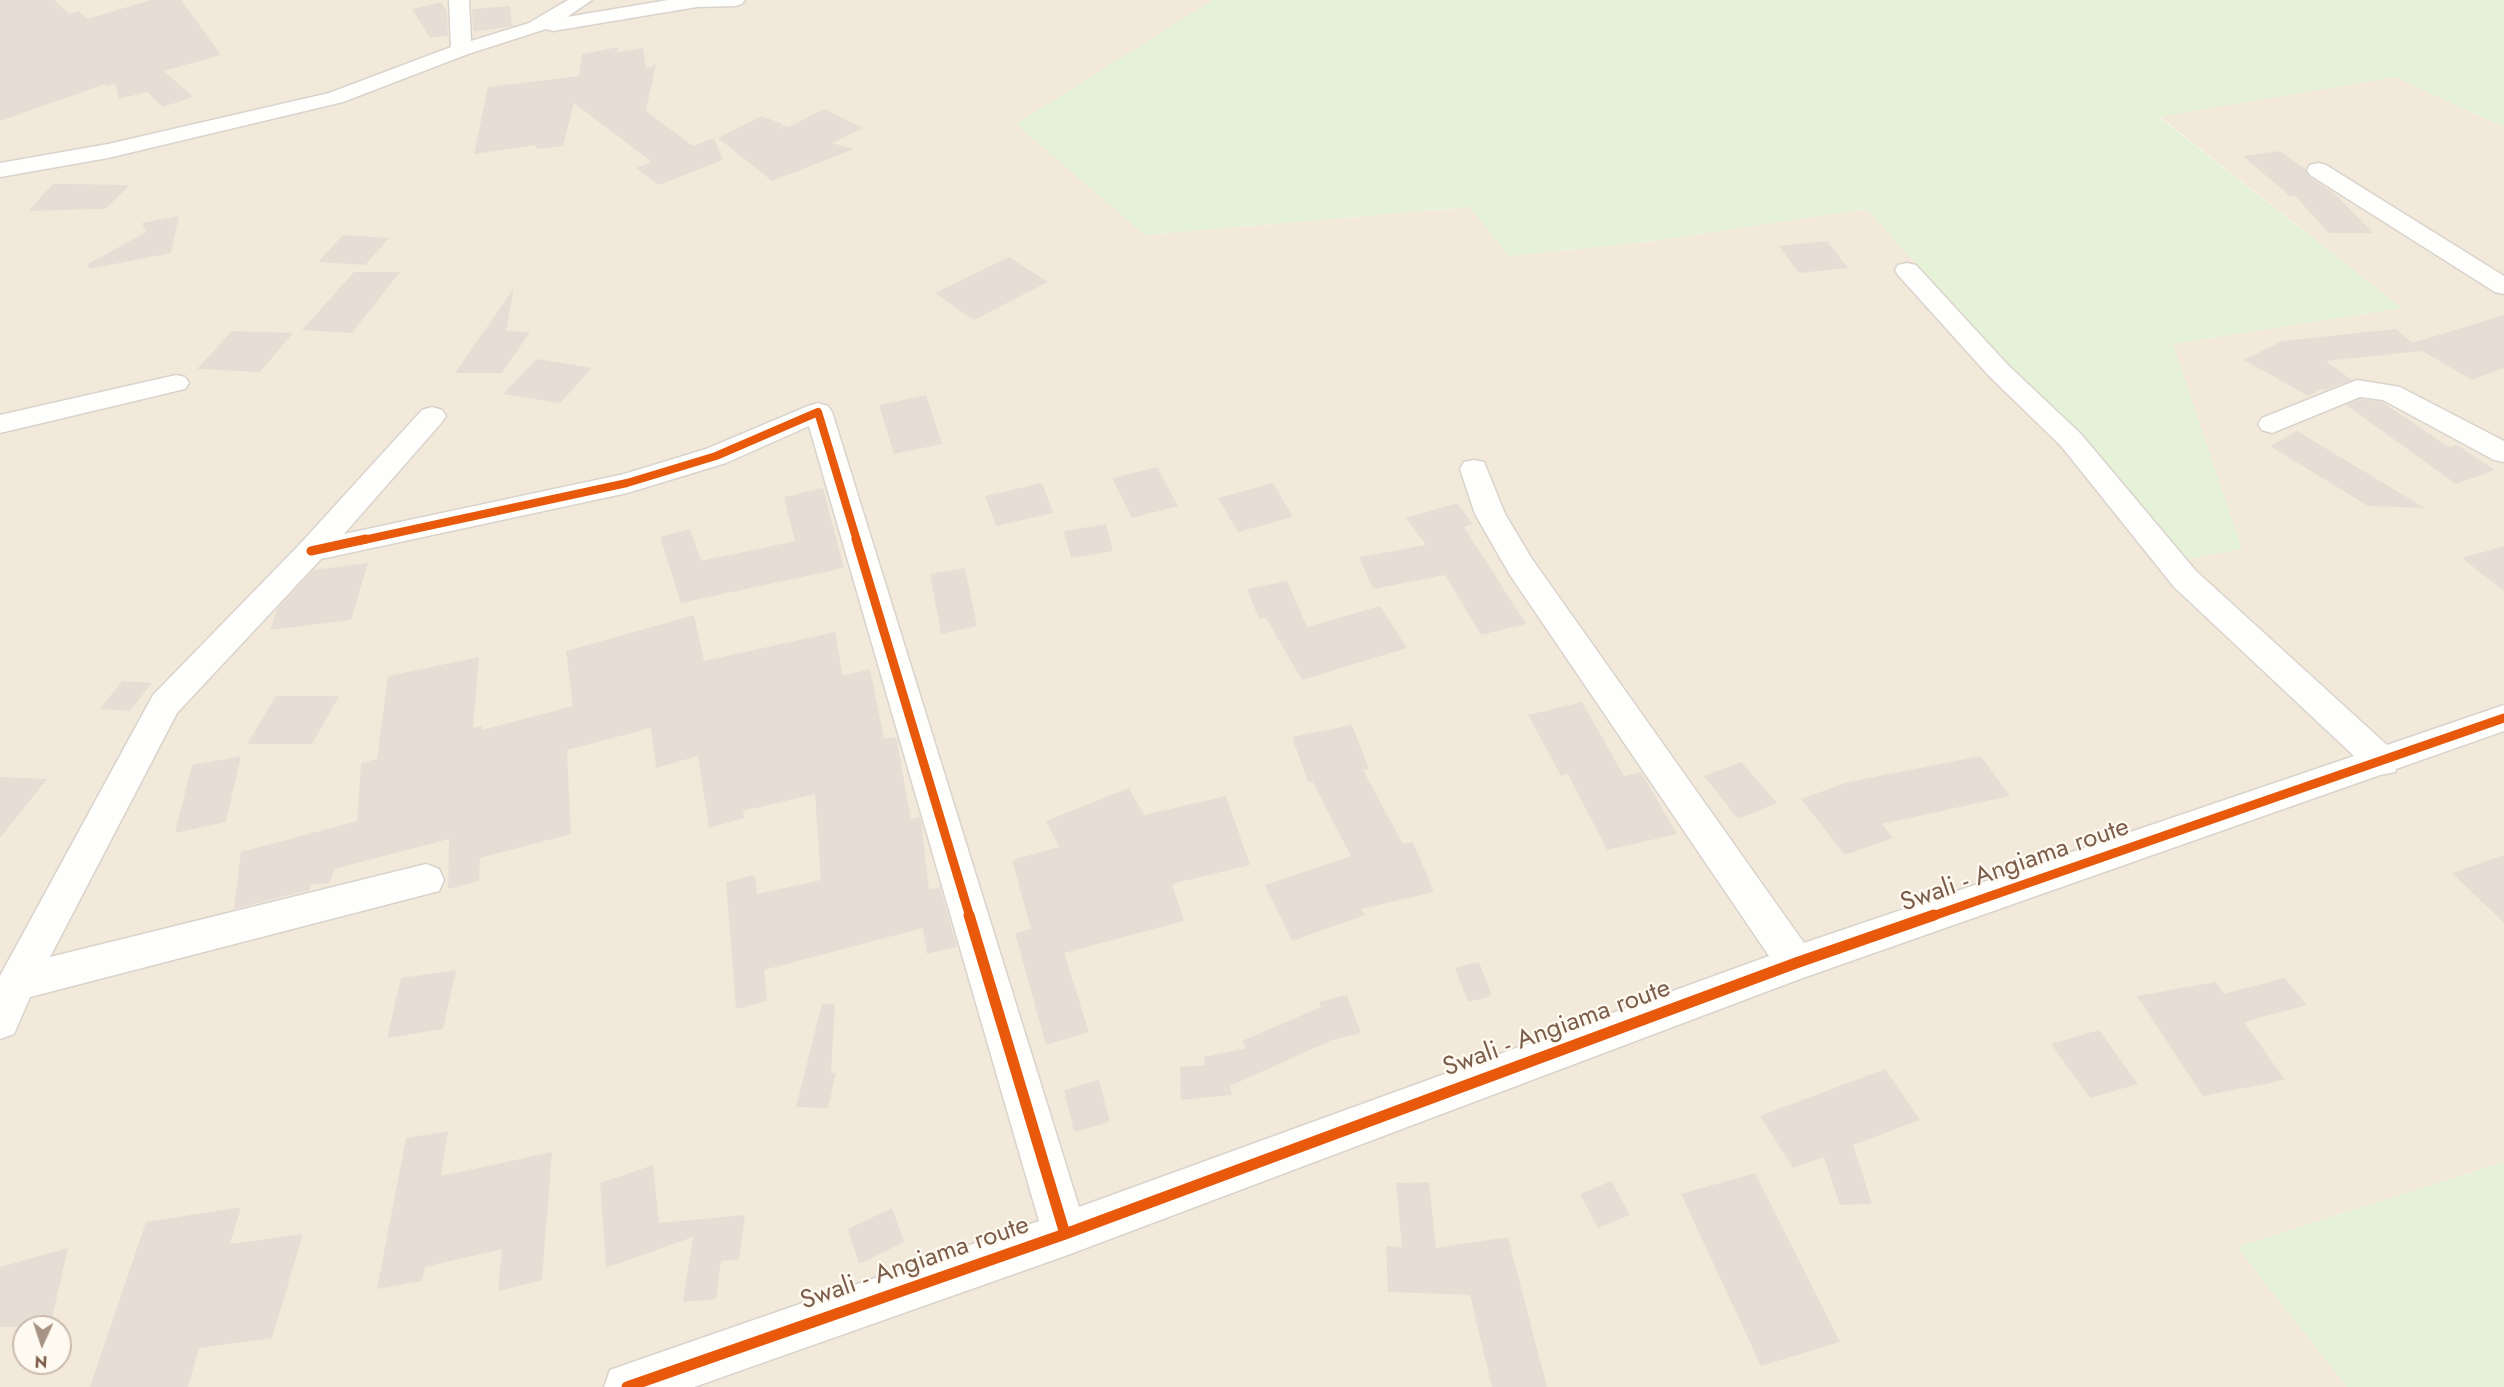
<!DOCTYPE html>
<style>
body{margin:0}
#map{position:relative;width:2504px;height:1387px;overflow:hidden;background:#faf6ee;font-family:Jost,sans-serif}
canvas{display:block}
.north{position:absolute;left:12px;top:1315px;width:60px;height:60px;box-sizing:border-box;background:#fffaf1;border:2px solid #cabbae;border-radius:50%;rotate:183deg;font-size:16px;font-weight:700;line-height:24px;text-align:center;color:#7b5d4a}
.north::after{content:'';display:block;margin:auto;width:21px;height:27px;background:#a79383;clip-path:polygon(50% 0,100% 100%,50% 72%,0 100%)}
</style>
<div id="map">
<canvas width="2504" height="1387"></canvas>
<div class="north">N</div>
</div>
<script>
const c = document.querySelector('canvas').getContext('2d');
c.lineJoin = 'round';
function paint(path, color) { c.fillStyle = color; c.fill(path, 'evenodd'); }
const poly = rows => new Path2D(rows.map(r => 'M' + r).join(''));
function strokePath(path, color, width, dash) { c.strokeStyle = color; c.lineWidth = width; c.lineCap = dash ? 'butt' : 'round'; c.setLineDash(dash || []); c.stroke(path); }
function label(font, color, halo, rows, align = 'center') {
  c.font = font + ' Jost,sans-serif'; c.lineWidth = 4.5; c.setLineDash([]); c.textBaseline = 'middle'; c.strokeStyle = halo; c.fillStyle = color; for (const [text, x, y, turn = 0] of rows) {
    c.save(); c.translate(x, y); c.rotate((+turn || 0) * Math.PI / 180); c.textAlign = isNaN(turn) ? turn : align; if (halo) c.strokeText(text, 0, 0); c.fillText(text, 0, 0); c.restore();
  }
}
paint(poly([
 [0,0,1213,0,1210,1,1145,235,1471,207,1509,256,1646,242,1867,209,2183,560,2241,549,2173,344,2402,308,2159,116,2395,77,2504,127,2504,1162,2237,1247,2347,1387,0,1387],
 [24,1327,60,1327,60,1363,24,1363]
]), '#f3e9db');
paint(poly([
 [1213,0,2504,0,2504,127,2395,77,2159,117,2402,308,2173,344,2242,549,2182,560,1867,209,1646,242,1509,256,1470,207,1145,235,1016,124],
 [2504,1162,2504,1387,2347,1387,2237,1247]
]), '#e6f2d8');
paint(poly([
 [0,0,54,0,69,14,79,11,87,19,151,0,181,0,221,55,164,71,193,97,163,107,147,92,119,99,115,84,107,86,105,84,0,121],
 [441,2,447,11,448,35,430,38,412,9],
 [510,6,512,26,473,32,472,9],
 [619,47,618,52,643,48,646,68,656,64,646,111,693,146,714,138,723,160,659,185,636,168,652,162,574,103,563,146,536,149,537,145,474,154,488,87,579,76,582,54],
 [824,109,863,128,832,143,854,149,772,181,718,138,762,116,782,124,779,129,785,125,789,127],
 [2280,151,2305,169,2309,177,2335,194,2373,233,2329,233,2294,195,2290,196,2243,156],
 [53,184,68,184,130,185,105,209,28,211],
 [179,216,171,253,89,269,88,264,146,232,142,223],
 [343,235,389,238,365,265,318,262],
 [1827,241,1848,268,1799,273,1779,246],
 [1009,257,1048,282,974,320,935,293],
 [354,272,400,272,352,333,302,330],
 [514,288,506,331,530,332,502,373,455,373],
 [2504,315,2504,368,2472,380,2419,349,2422,351,2326,361,2352,380,2325,390,2322,389,2308,396,2244,360,2282,341,2396,329,2412,343],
 [232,331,293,333,260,372,197,369],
 [537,359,592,368,560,403,503,394],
 [926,395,942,444,894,454,879,405],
 [2360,399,2382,402,2449,447,2457,445,2495,470,2456,484,2346,405],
 [2297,431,2425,508,2368,506,2270,446],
 [1157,467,1178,506,1132,518,1112,478],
 [1042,483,1053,513,996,526,985,496],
 [1273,483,1293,517,1238,532,1218,498],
 [823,488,844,568,681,603,660,537,690,529,701,561,795,541,784,497],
 [1457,503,1473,524,1464,527,1526,624,1481,635,1445,575,1373,589,1359,557,1426,545,1406,518],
 [1106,524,1113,551,1071,558,1064,531],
 [2504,546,2504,591,2462,558],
 [368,563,351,620,270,630,278,608,313,570],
 [965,568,977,626,941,634,930,574],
 [1287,581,1307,627,1380,606,1407,648,1302,680,1266,618,1259,619,1247,589],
 [694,615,704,661,835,632,843,676,870,669,884,739,896,737,911,819,920,817,921,820,929,890,940,887,957,947,927,954,923,928,764,970,767,1001,736,1009,726,882,755,875,757,894,821,880,815,794,743,811,744,818,709,828,698,756,656,768,651,728,567,750,571,834,480,858,479,881,448,889,449,839,334,869,330,883,310,885,310,890,234,909,241,852,357,821,361,763,377,759,388,676,479,657,473,728,482,726,482,730,573,706,566,651],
 [122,681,152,683,130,711,100,709],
 [276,696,339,696,312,744,247,744],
 [1582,702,1624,776,1641,772,1677,834,1607,850,1568,774,1561,776,1528,715],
 [1352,725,1369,769,1363,770,1403,844,1413,842,1434,892,1361,909,1365,915,1292,941,1265,885,1351,856,1312,781,1308,782,1292,737],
 [241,756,226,822,175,833,192,765],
 [1981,756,2010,796,1882,824,1893,838,1845,855,1801,799,1848,782],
 [1741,762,1777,803,1738,819,1704,776],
 [0,777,47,779,0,838],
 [1129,788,1144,815,1226,796,1250,865,1172,884,1184,921,1064,953,1089,1032,1046,1045,1015,933,1031,929,1012,860,1059,847,1046,821],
 [2504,855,2504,923,2452,873],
 [1479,962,1492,996,1468,1002,1455,968],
 [456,970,443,1029,387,1038,401,978],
 [2284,978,2307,1005,2244,1022,2285,1080,2203,1096,2137,996,2216,982,2224,994],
 [1347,995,1361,1033,1332,1040,1230,1086,1232,1095,1181,1100,1180,1067,1205,1065,1204,1057,1246,1048,1242,1041,1321,1007,1319,1002],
 [822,1003,835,1005,831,1073,836,1073,828,1108,796,1107],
 [2099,1030,2138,1084,2090,1098,2051,1044],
 [1885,1069,1920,1120,1853,1145,1872,1204,1840,1205,1824,1157,1793,1168,1760,1116],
 [1099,1080,1110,1122,1074,1132,1064,1090],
 [448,1131,441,1176,552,1152,542,1280,498,1291,502,1249,425,1267,422,1281,377,1289,406,1138],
 [653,1165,659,1223,745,1215,739,1259,721,1261,716,1299,683,1302,693,1237,606,1268,600,1183],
 [1755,1173,1840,1342,1761,1366,1681,1194],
 [1611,1181,1630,1215,1598,1228,1580,1194],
 [1429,1182,1436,1248,1508,1237,1547,1387,1492,1387,1470,1295,1388,1292,1386,1246,1402,1247,1396,1183],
 [241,1207,230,1244,303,1234,272,1338,199,1348,188,1387,90,1387,146,1222],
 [892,1208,904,1242,859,1264,848,1229],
 [68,1248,50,1327,0,1327,0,1267]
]), '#e6ded5');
const minor = poly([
 [449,0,469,0,471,41,529,23,568,0,592,0,567,17,668,0,745,0,742,4,735,6,697,7,553,31,546,29,468,54,343,102,108,158,0,177,0,163,108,144,329,93,451,47,449,0],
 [2318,163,2326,165,2504,276,2504,294,2495,292,2310,175,2307,170,2310,165,2318,163],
 [1907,263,1916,265,2007,364,2081,434,2196,571,2387,745,2504,705,2504,731,2396,769,2395,772,2380,775,1800,979,1065,1256,694,1387,604,1387,610,1370,627,1364,1039,1221,809,426,726,463,627,493,321,559,177,713,50,957,426,864,439,869,444,880,439,891,30,997,14,1034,0,1039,0,976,153,695,300,544,422,410,432,407,442,410,446,416,442,422,344,534,624,474,706,449,808,406,818,403,828,406,832,412,1079,1207,1769,956,1510,575,1475,514,1460,469,1464,462,1474,460,1484,462,1505,514,1532,559,1804,943,2354,756,2174,587,2061,446,1989,376,1898,275,1895,270,1898,265,1907,263],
 [176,375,185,377,189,383,185,389,0,433,0,415,176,375],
 [2357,380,2400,387,2504,441,2504,462,2494,460,2383,400,2360,397,2272,433,2262,430,2258,424,2262,418,2357,380]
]);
strokePath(minor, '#d9d3cc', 3);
paint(minor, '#fefefc');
strokePath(poly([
 [359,541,627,483,716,456,818,412,857,541]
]), '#e8590c', 8);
strokePath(poly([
 [856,539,970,917],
 [311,551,366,539],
 [1930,917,2504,718]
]), '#e8590c', 9);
strokePath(poly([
 [969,915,1065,1234],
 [627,1387,1065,1234,1796,963,1934,915]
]), '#e8590c', 11);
label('26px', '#7b5d4a', '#fffaf1', [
 ["Swali - Angiama route",2015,866,-19],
 ["Swali - Angiama route",1557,1029,-20],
 ["Swali - Angiama route",915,1264,-19]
]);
</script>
